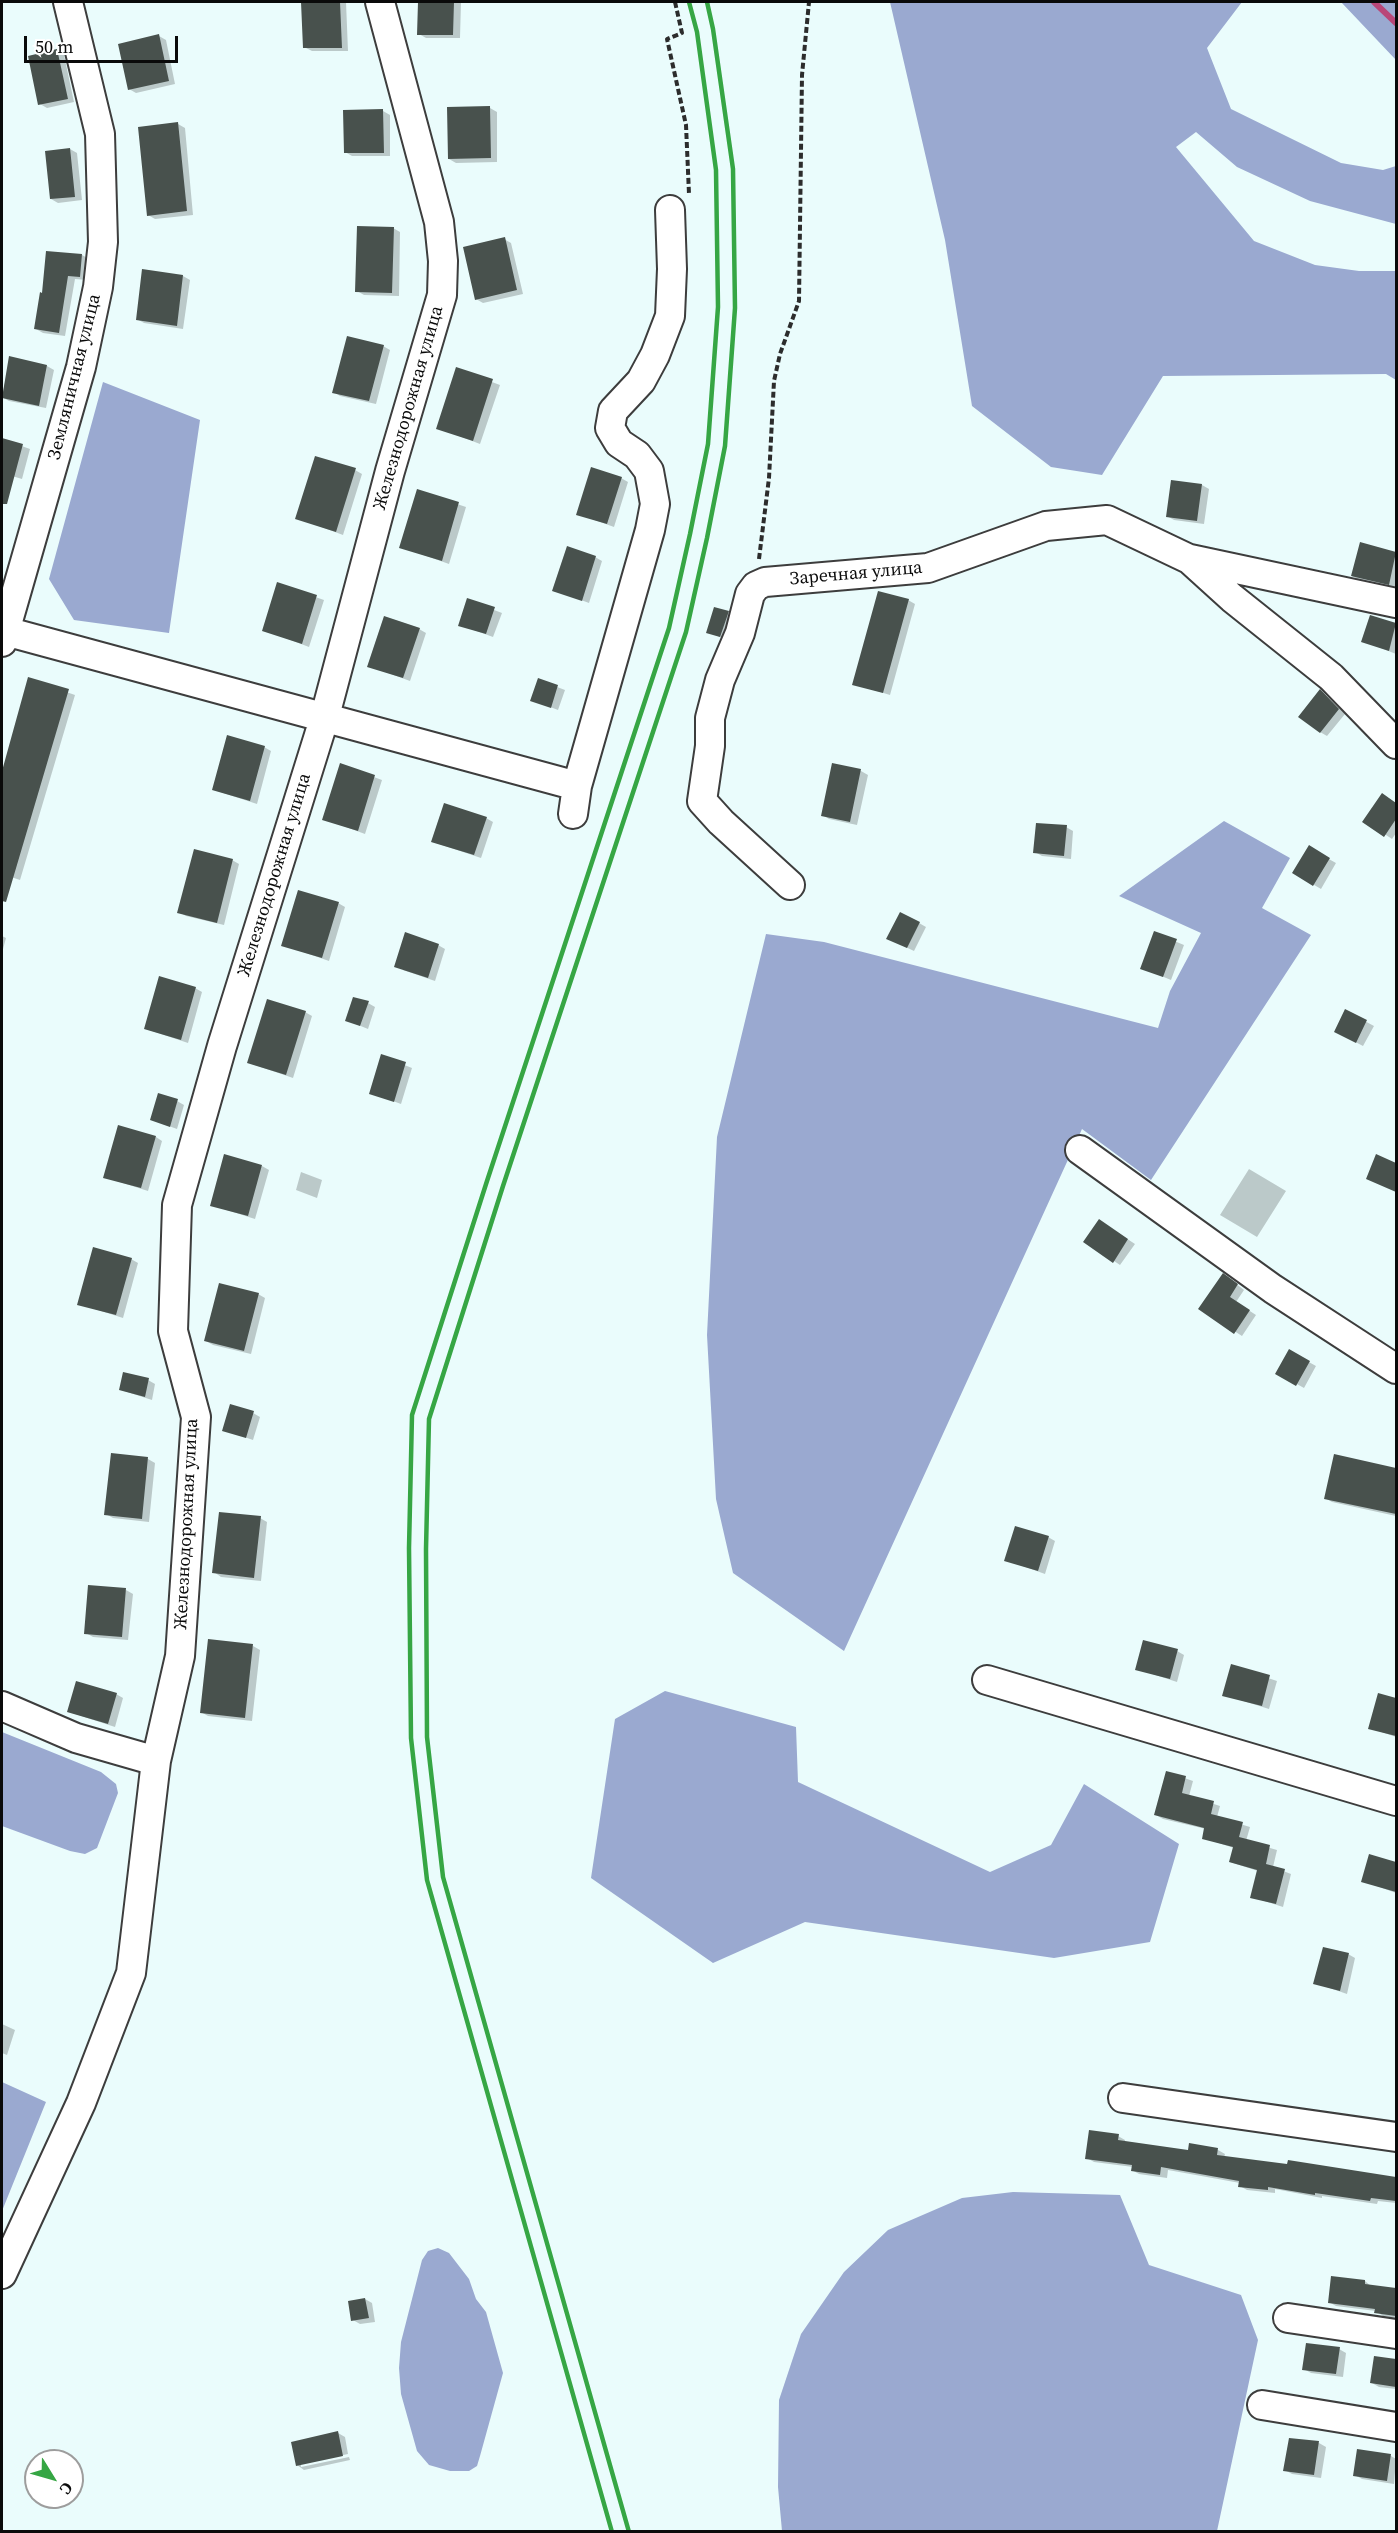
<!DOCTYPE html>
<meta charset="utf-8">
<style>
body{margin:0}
#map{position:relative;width:1398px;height:2533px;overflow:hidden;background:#eafcfc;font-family:"Source Serif 4",serif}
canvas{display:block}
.frame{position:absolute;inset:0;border:3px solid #0a0a0a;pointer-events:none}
.north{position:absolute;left:24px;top:2449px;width:60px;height:60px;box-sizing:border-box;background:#fff;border:2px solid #9d9d9d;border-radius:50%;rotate:127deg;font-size:16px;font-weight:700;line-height:24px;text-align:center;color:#0a0a0a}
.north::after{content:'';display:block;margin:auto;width:21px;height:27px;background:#36a644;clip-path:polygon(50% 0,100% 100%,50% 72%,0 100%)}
.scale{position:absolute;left:24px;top:36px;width:154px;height:27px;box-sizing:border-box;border:3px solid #0a0a0a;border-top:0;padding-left:8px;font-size:18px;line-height:21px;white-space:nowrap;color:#0a0a0a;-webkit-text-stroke:4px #fff;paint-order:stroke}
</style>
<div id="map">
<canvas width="1398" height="2533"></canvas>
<div class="frame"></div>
<div class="north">С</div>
<div class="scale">50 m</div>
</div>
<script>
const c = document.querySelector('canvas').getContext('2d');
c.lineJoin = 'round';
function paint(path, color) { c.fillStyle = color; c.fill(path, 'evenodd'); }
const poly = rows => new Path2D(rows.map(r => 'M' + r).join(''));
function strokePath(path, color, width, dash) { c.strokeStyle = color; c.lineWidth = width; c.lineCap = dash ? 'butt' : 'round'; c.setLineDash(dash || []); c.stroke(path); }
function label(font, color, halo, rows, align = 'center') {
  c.font = font + ' "Source Serif 4",serif'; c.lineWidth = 6; c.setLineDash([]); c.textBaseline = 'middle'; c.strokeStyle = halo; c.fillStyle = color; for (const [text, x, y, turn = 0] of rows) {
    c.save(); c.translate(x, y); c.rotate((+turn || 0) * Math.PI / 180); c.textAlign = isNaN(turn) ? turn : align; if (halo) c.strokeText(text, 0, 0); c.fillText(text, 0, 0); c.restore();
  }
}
paint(poly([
 [890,2,1242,2,1207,48,1231,109,1341,163,1383,170,1396,166,1396,224,1310,201,1237,167,1196,132,1176,147,1254,241,1315,265,1359,271,1396,271,1396,380,1386,374,1163,376,1102,475,1051,467,972,406,945,240],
 [1341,2,1396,2,1396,60],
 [103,382,200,420,169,633,74,620,49,579],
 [1224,821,1290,858,1262,908,1311,935,1151,1180,1082,1129,844,1651,733,1573,716,1499,707,1335,717,1137,766,934,824,942,1158,1028,1170,991,1201,933,1119,896],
 [665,1691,796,1727,798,1782,990,1872,1051,1845,1084,1784,1179,1844,1150,1942,1054,1958,805,1922,713,1963,591,1878,615,1719],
 [2,1732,101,1772,116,1784,118,1793,97,1848,85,1854,70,1851,2,1826],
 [2,2082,46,2102,2,2211],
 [1013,2192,1120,2195,1149,2265,1241,2295,1258,2340,1217,2531,782,2531,778,2487,779,2400,801,2334,844,2272,888,2230,962,2198],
 [438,2248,449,2253,469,2279,476,2299,486,2312,503,2373,480,2456,477,2466,469,2471,450,2471,429,2465,417,2451,401,2394,399,2368,401,2342,422,2260,428,2251]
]), '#9aa9d0');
paint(poly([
 [302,2,346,2,348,51,312,51,304,47],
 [420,2,461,2,460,38,426,38,419,34],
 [159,36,166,40,175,84,136,93,129,89],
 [57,51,64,55,74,102,47,108,40,104],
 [490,108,497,112,497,162,456,163,449,159],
 [383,111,390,115,390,156,352,156,345,152],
 [178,124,185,128,193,215,155,219,148,215],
 [70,149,77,153,82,200,58,203,51,199],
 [393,228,400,232,399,296,364,295,357,291],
 [504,239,511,243,523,294,483,303,476,299],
 [82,255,89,259,87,280,75,279,65,336,43,333,36,329,43,294],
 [143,270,183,276,190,280,183,329,144,323,137,319],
 [383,346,390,350,376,404,340,396,334,392],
 [10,358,47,366,54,370,46,408,9,401,2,397],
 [457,369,500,385,480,444,438,428],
 [2,439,30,449,22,479,2,473],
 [355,470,362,474,343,535,297,518],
 [621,478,628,482,614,527,578,514],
 [1172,481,1202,485,1209,489,1204,524,1174,520,1167,516],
 [418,491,466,507,449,564,401,547],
 [1361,544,1396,554,1396,588,1359,580,1352,576],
 [595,557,602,561,589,603,554,590],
 [278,584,324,600,309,647,264,630],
 [468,600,502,613,493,637,460,625],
 [908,600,915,604,890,695,854,684],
 [728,612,735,616,727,640,708,632],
 [1371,617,1396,625,1396,654,1363,641],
 [419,629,426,633,410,681,369,666],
 [29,679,75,695,20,880,2,874,2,773],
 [539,680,565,690,558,710,532,700],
 [1320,691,1345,714,1327,736,1320,732],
 [264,747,271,751,257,804,214,790],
 [341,765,382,780,365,834,324,819],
 [833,765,861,771,868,775,857,825,829,819,823,815],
 [1390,799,1396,804,1396,833,1392,839,1365,821],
 [486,818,493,822,481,858,433,842],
 [1066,827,1073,831,1071,859,1042,856,1035,852],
 [1309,848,1336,863,1321,889,1294,873],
 [232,860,239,864,224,925,186,916,179,912],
 [338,903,345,907,329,961,283,945],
 [919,923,926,927,914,951,895,942],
 [1155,933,1184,945,1171,980,1142,968],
 [2,936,6,938,2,953],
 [438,945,445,949,435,981,403,970],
 [195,988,202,992,188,1043,146,1029],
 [368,1003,375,1007,368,1029,346,1020],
 [1346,1011,1374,1026,1363,1046,1342,1035],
 [305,1012,312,1016,293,1078,249,1063],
 [382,1056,412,1068,401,1104,371,1093],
 [177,1101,184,1105,177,1129,152,1120],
 [156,1137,162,1141,148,1191,104,1177],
 [262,1166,269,1170,255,1219,211,1205],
 [1249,1169,1286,1191,1257,1237,1220,1215],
 [301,1172,322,1180,317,1198,296,1190],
 [1106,1225,1135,1244,1120,1265,1114,1261],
 [131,1259,138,1263,123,1318,79,1304],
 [1230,1279,1244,1290,1236,1302,1256,1315,1242,1336,1200,1309],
 [258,1294,265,1298,251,1354,213,1345,206,1341],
 [1289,1351,1316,1366,1304,1388,1277,1373],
 [148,1380,155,1384,152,1400,121,1390],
 [253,1413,260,1417,253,1440,224,1430],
 [112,1455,148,1459,155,1463,149,1522,113,1518,106,1514],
 [1335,1456,1396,1469,1396,1516,1332,1502,1325,1498],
 [260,1518,267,1522,261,1581,221,1577,214,1572],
 [1048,1537,1055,1541,1045,1574,1006,1560],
 [126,1590,133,1594,128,1640,93,1637,86,1633],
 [253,1646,260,1650,252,1721,208,1716,201,1712],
 [1177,1651,1184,1655,1177,1682,1137,1669],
 [1232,1666,1277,1681,1269,1709,1224,1695],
 [116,1694,123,1698,115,1727,69,1712],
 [1379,1695,1396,1699,1396,1737,1370,1728],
 [1167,1772,1193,1781,1189,1796,1220,1806,1217,1817,1250,1827,1246,1841,1277,1850,1273,1867,1291,1874,1283,1907,1252,1897,1258,1871,1230,1862,1234,1848,1203,1838,1206,1829,1163,1819,1156,1815],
 [1370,1856,1396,1863,1396,1893,1363,1881],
 [1348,1954,1355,1958,1347,1994,1315,1983],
 [2,2024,15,2030,7,2055,2,2053],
 [1118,2136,1125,2140,1125,2142,1189,2152,1191,2145,1218,2150,1225,2154,1224,2158,1289,2165,1289,2162,1396,2178,1396,2203,1378,2201,1377,2204,1322,2196,1322,2198,1275,2189,1275,2193,1247,2190,1240,2186,1240,2183,1168,2170,1167,2178,1139,2174,1132,2170,1133,2167,1094,2162,1087,2158],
 [1365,2281,1372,2287,1396,2290,1396,2318,1383,2316,1376,2311,1336,2306,1329,2302],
 [365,2299,372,2303,375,2322,360,2324,353,2320],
 [1339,2349,1346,2353,1343,2377,1311,2373,1304,2369],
 [1375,2358,1396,2361,1396,2389,1379,2387,1372,2383],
 [338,2433,345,2437,348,2454,301,2464,301,2467,349,2457,350,2460,304,2470,297,2465],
 [1290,2439,1319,2443,1326,2447,1321,2478,1292,2474,1285,2470],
 [1359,2451,1391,2456,1396,2459,1394,2484,1362,2479,1355,2475]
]), '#0003');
strokePath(poly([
 [1374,2,1396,23]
]), '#b94778', 6);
paint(poly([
 [301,2,340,2,342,48,303,48],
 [418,2,454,2,453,35,417,35],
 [159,34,169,81,128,90,118,44],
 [57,49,68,99,38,105,28,56],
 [490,106,491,158,448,159,447,107],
 [383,109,384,153,344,153,343,110],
 [178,122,187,211,147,216,138,127],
 [70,148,75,197,50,199,45,151],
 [357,226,394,227,392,293,355,292],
 [505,237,517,290,475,300,463,247],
 [46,251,82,254,80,277,68,276,59,333,34,329,40,292,42,293],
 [142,269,183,275,177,326,136,320],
 [347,336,384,345,369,401,332,393],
 [9,356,47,365,39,406,2,398],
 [456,367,493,379,473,441,436,429],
 [2,438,23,444,7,504,2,504],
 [315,456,356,468,336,532,295,519],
 [591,467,622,477,607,524,576,515],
 [1171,480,1202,484,1197,521,1166,517],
 [417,489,459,502,442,561,399,548],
 [1360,542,1396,552,1389,585,1351,576],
 [567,546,596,556,582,601,552,591],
 [277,582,317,595,302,644,262,631],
 [878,591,909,599,883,693,852,685],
 [467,598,495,607,486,634,458,626],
 [714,607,729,611,720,637,706,633],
 [1370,615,1396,623,1389,651,1361,642],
 [384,616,420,628,403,678,367,667],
 [28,677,69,689,6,902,2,901,2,771],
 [538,678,558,685,551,708,530,701],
 [1320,689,1339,709,1320,733,1298,717],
 [227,735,265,746,250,801,212,790],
 [340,763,375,775,358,831,322,820],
 [832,763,861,769,850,822,821,816],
 [1382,793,1396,803,1396,819,1384,837,1362,822],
 [444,803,487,817,474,855,431,842],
 [1036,823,1067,825,1064,856,1033,853],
 [1309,845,1330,858,1313,886,1292,873],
 [194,849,233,859,217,923,177,913],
 [298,890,339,902,322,958,281,946],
 [900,912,920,922,907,948,886,939],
 [1154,931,1177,939,1163,977,1140,969],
 [405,932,439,944,428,978,394,967],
 [159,976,196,987,181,1040,144,1029],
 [353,997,369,1001,360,1026,345,1021],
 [267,999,306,1011,286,1075,247,1063],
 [1345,1009,1367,1020,1356,1043,1334,1032],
 [381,1054,406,1062,394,1102,369,1094],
 [158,1093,178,1099,170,1127,150,1120],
 [118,1125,156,1136,141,1188,103,1178],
 [224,1154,262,1165,248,1216,210,1206],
 [1376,1154,1396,1163,1396,1192,1366,1179],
 [1099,1219,1128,1239,1113,1263,1083,1242],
 [93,1247,132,1258,116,1315,77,1305],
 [1223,1273,1238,1284,1230,1297,1250,1310,1234,1334,1198,1309],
 [219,1283,259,1293,244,1351,204,1341],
 [1289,1349,1310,1361,1296,1386,1275,1374],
 [123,1372,149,1378,145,1397,119,1390],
 [230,1404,254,1411,246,1438,222,1431],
 [111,1453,148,1457,142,1519,104,1515],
 [1334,1454,1396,1468,1396,1514,1324,1499],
 [219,1512,261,1516,254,1578,212,1573],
 [1015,1526,1049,1536,1038,1571,1004,1561],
 [88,1585,126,1588,122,1637,84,1634],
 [208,1639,253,1644,245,1718,200,1713],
 [1143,1640,1178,1649,1170,1679,1135,1670],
 [1231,1664,1270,1675,1262,1706,1222,1696],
 [76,1681,117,1693,108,1724,67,1712],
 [1378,1693,1396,1698,1396,1736,1368,1729],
 [1166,1771,1186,1776,1182,1793,1214,1801,1211,1814,1243,1822,1239,1837,1270,1845,1266,1864,1285,1869,1276,1904,1250,1898,1257,1870,1229,1862,1233,1847,1202,1839,1204,1828,1154,1815],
 [1369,1854,1396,1862,1396,1892,1361,1882],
 [1323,1947,1349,1953,1340,1991,1313,1984],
 [1089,2130,1119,2134,1118,2140,1188,2150,1189,2143,1218,2148,1217,2155,1287,2164,1288,2160,1396,2177,1396,2201,1371,2198,1370,2201,1315,2193,1315,2195,1268,2187,1268,2190,1238,2187,1239,2181,1161,2167,1160,2175,1131,2171,1132,2165,1085,2159],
 [1331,2276,1365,2280,1365,2284,1396,2288,1396,2316,1374,2313,1375,2309,1328,2303],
 [365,2298,369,2318,351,2321,348,2301],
 [1306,2343,1340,2347,1336,2374,1302,2370],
 [1374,2356,1396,2359,1396,2387,1370,2383],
 [338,2431,343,2456,296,2466,291,2442],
 [1289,2438,1319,2441,1314,2475,1283,2471],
 [1357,2449,1391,2454,1387,2481,1353,2476]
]), '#48514d');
const minor = poly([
 [1190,559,1396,603],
 [5,631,577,786,573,814],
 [2,642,81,367,98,287,103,242,100,134,68,2],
 [577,786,650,530,655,504,649,471,637,455,619,443,610,428,613,411,641,381,655,355,670,316,672,269,670,210],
 [790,885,721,822,702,801,710,746,710,718,720,680,740,633,750,594,756,586,765,582,928,568,1046,526,1107,520,1189,559,1232,598,1331,677,1396,744],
 [1080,1150,1273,1289,1396,1369],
 [987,1680,1396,1801],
 [2,1706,76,1738,156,1761],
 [1123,2098,1396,2137],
 [2,2274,81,2103,131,1973,156,1761,180,1656,196,1417,173,1331,177,1205,222,1046,325,716,390,471,442,295,443,261,439,222,380,2],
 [1288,2318,1396,2334],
 [1262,2405,1396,2427]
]);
strokePath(minor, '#3d3d3d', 32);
strokePath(poly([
 [675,2,682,33,667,39,686,125,689,194],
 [759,559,769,478,774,381,780,354,799,301,802,75,809,2]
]), '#2c2c2c', 4, [6, 3]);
strokePath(minor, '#fff', 28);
strokePath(poly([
 [612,2532,427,1880,411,1738,409,1548,412,1415,487,1181,669,628,690,534,708,444,718,307,716,170,697,32,689,2],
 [629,2532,443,1877,427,1737,426,1549,429,1419,503,1186,686,632,707,538,725,446,735,308,733,169,713,29,707,2]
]), '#36a644', 4.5);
label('18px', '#0a0a0a', '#fff', [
 ["Земляничная улица",75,377,-76],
 ["Железнодорожная улица",409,408,-74],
 ["Заречная улица",856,574,-5],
 ["Железнодорожная улица",275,875,-73],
 ["Железнодорожная улица",187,1524,-87]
]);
</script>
